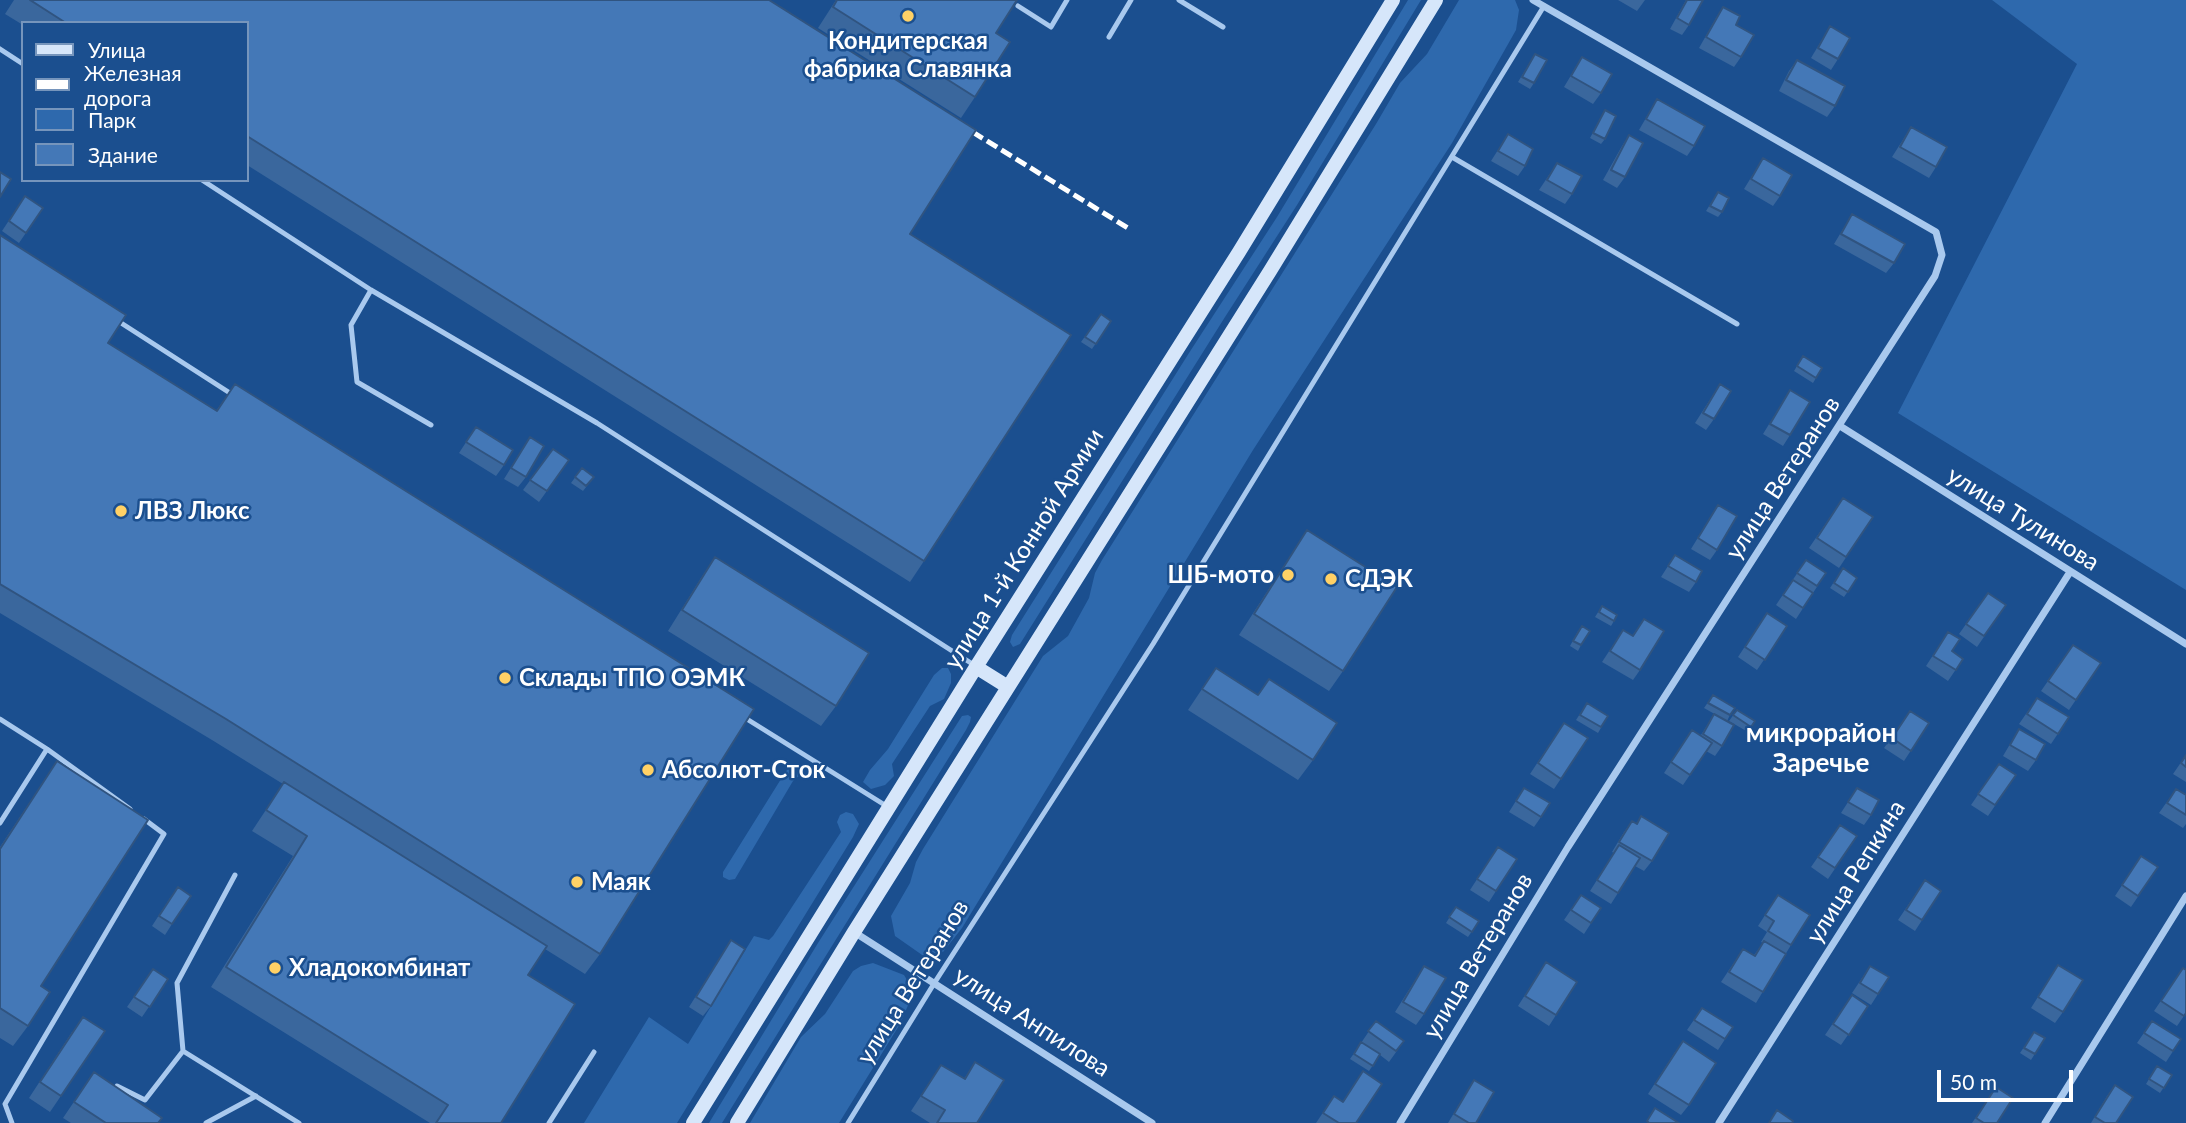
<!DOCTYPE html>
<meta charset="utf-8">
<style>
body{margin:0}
#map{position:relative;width:2186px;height:1123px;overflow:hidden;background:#1b4f8f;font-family:Lato,sans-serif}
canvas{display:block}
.legend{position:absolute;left:21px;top:21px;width:228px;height:161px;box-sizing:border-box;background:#1b4f8f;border:2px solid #7695bc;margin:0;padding:9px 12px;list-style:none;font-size:21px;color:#fff}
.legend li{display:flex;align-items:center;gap:14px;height:35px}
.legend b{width:35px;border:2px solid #7695bc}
.scale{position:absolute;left:1937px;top:1070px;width:136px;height:32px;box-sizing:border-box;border:4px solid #fff;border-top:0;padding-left:9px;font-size:21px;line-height:24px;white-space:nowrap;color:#fff;-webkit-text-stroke:5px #1b4f8f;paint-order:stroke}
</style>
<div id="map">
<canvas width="2186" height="1123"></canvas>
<ul class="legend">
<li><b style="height:9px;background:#d6e6fa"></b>Улица</li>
<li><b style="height:9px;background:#fff"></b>Железная дорога</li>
<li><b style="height:19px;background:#2e69ad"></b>Парк</li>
<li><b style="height:19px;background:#4478b7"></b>Здание</li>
</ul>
<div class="scale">50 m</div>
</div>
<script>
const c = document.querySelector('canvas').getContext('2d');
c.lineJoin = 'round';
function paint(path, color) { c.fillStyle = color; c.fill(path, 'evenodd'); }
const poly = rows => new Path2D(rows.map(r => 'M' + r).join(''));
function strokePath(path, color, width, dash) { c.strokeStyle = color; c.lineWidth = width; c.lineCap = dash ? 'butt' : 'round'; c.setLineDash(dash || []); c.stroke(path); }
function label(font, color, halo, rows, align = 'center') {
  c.font = font + ' Lato,sans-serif'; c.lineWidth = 5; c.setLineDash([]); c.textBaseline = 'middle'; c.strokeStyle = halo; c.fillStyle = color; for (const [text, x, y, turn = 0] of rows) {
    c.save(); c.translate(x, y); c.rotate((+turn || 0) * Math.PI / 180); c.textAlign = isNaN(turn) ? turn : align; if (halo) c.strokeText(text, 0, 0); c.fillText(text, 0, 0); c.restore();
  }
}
paint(poly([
 [1408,0,1421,0,1297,205,1225,317,1020,644,1013,647,1010,642,1012,635,1189,353,1277,217],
 [1459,0,1515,0,1519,10,1516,30,1452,143,1253,450,962,928,943,952,925,957,895,936,891,916,910,883,916,862,923,849,1043,656,1068,636,1089,598,1095,573,1102,560,1376,124,1400,83,1427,54],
 [1992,0,2186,0,2186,590,1898,413,2077,64],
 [942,668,948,668,951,674,951,683,944,699,930,706,892,764,894,776,885,785,871,789,863,782,870,770,888,749,934,675],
 [968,715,971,717,970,722,966,730,722,1123,709,1123,818,943,962,716],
 [795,765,800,766,800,775,793,781,735,879,729,880,723,877,723,872,781,779,789,767],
 [846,812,853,814,859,824,853,837,677,1123,584,1123,649,1017,688,1044,754,936,769,940,773,936,841,832,837,822,840,815],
 [873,963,904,975,910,985,912,996,900,1024,839,1123,750,1123,801,1037,825,1014,853,971,861,966]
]), '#2e69ad');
strokePath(poly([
 [1179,0,1223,27],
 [1018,6,1051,27,1067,0],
 [1109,37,1131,0],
 [0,49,23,64],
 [1452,157,1737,324],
 [202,180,371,290,597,423,974,665],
 [371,290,351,325,357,382,431,425],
 [118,321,233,395],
 [742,716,888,807],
 [0,719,47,749,130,809],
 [0,823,47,749],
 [235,875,177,983,183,1051,299,1123],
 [117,1086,145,1100,183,1051],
 [12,1123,5,1104,164,834,144,819],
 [206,1123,256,1096],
 [549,1123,594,1052],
 [848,1123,935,982,1153,644,1544,6]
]), '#a9c9ee', 5);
strokePath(poly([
 [1840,426,2186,644],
 [854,932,1152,1123],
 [1400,1123,1568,847,1935,276,1942,255,1936,232,1533,0],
 [1719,1123,2070,572],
 [2045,1123,2186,896]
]), '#a9c9ee', 7);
strokePath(poly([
 [976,667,1008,687],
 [693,1123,976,667,1239,252,1393,0],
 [737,1123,854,932,1270,271,1436,0]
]), '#d6e6fa', 14);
strokePath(poly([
 [958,123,1131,230]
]), '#fff', 5, [12, 5]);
paint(poly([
 [14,0,769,0,910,234,924,561,910,582,247,165,247,23,23,23,23,25,5,14],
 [836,0,1017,0,996,33,975,97,961,118,818,28],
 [1618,0,1645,0,1637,11],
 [1686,0,1702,0,1689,25,1682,35,1670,29],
 [1723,7,1736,25,1741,57,1734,67,1699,48,1716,18],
 [1830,26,1838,59,1831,70,1811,58],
 [1535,54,1534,83,1530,89,1518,82],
 [1582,57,1601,93,1593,104,1564,87],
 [1797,60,1835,106,1827,117,1779,91,1789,71],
 [1657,99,1694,146,1687,156,1639,130],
 [1605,110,1605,139,1601,144,1590,138],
 [1911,127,1936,167,1929,178,1892,157],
 [1508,134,1525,166,1518,176,1491,161],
 [1629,135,1625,177,1617,188,1603,180,1622,146],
 [1763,158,1780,196,1773,206,1744,189],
 [1557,163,1572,194,1565,204,1539,190],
 [1718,192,1722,212,1718,217,1706,211],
 [25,196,43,208,19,243,2,231],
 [1852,214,1894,263,1886,273,1834,244],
 [0,235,108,343,216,411,235,384,600,954,585,974,545,949,528,975,501,1123,430,1123,211,987,293,856,252,831,283,784,212,740,0,613],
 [1101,314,1111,321,1092,349,1081,342],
 [1803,356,1822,368,1813,383,1794,371],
 [1720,384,1714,419,1706,430,1695,423],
 [1790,390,1790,435,1783,446,1763,434],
 [476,427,504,465,496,476,459,453],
 [530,437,526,477,518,487,504,479],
 [553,449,569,460,539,502,523,490],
 [582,468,594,477,583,491,571,483],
 [1843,498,1873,517,1839,568,1809,548],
 [1718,505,1717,550,1710,560,1691,549],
 [1307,530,1343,671,1329,691,1239,635],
 [1675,555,1696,582,1689,592,1661,577],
 [715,557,836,706,821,726,668,631,701,578],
 [1806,560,1826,573,1796,619,1776,605],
 [1843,568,1857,578,1844,597,1830,588],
 [1988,593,2006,605,1977,647,1959,634],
 [1602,606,1614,621,1611,626,1595,617],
 [1767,613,1787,626,1757,670,1738,657],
 [1644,619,1640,670,1633,680,1602,662,1623,630,1632,636],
 [1578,631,1581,645,1578,651,1570,646],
 [1948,632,1952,651,1963,659,1948,681,1926,666],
 [2073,645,2101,663,2069,710,2041,691],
 [1216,668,1258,695,1269,679,1313,760,1298,780,1188,710],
 [1713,695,1730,715,1727,721,1704,708],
 [2037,698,2069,717,2051,744,2019,724],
 [1587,703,1608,716,1598,733,1576,720],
 [1737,710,1755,721,1748,732,1729,721],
 [1910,711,1929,723,1904,761,1884,748],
 [1714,714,1722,746,1715,756,1706,751,1683,785,1664,773,1692,730,1701,735],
 [2019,729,2036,760,2028,771,2003,756],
 [1557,733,1588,738,1554,789,1530,774],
 [2186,755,2186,782,2173,774],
 [57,761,41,986,28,1026,13,1046,0,1038,0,847],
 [1999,764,2016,775,1988,816,1971,805],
 [1524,788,1541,817,1534,827,1509,812],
 [1857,788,1871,815,1864,825,1841,813],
 [2176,789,2186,795,2186,824,2183,828,2159,813],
 [1641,816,1652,861,1644,871,1635,866,1611,904,1590,891,1614,853,1612,852,1624,832,1632,821,1636,824],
 [1840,825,1857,836,1828,879,1811,867],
 [1498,847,1496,891,1489,902,1470,890],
 [2141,856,2158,867,2131,907,2115,896],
 [1925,880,1941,891,1915,931,1898,920],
 [1581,895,1601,908,1584,934,1564,920],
 [1778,895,1791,945,1756,1003,1721,982,1743,949,1754,955,1763,943,1761,942,1767,932,1758,926],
 [170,898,172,924,165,935,152,926],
 [1456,907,1479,921,1468,937,1446,923],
 [731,940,711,1006,703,1016,689,1007],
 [1546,962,1556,1015,1549,1026,1518,1006],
 [2058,965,2063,1012,2055,1023,2031,1008],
 [1424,966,1424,1014,1416,1025,1395,1012],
 [1870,966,1878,994,1871,1005,1852,993],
 [2183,968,2186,1013,2177,1026,2154,1011],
 [153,969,168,979,142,1017,127,1007],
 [1852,995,1868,1006,1841,1045,1825,1035],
 [1702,1008,1733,1027,1718,1050,1687,1030],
 [1376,1021,1404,1041,1389,1062,1380,1055,1369,1071,1350,1059],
 [2152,1021,2181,1039,2166,1062,2137,1043],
 [105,1031,50,1112,29,1098,72,1032],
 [2034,1032,2045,1038,2031,1060,2020,1053],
 [1675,1052,1689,1105,1681,1115,1648,1094],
 [975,1062,977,1123,930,1123,911,1111,941,1065,964,1079],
 [2157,1066,2172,1075,2160,1093,2146,1084],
 [94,1072,158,1123,71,1123,63,1118],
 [1474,1080,1476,1123,1448,1123,1467,1091],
 [2115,1085,2116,1123,2091,1123,2107,1096],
 [1996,1087,1997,1123,1972,1123],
 [1334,1096,1342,1102,1356,1123,1316,1123]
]), '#3a679d');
const building = poly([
 [30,0,769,0,976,130,910,234,1071,335,924,561,247,136,247,23,66,23,30,0],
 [837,0,1017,0,996,33,1010,42,975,97,833,7,837,0],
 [1687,0,1703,0,1689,25,1677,18,1687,0],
 [1723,7,1740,16,1736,25,1754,35,1741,57,1706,37,1723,7],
 [1830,26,1850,38,1838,59,1818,48,1830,26],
 [1535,54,1547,60,1534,83,1522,77,1535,54],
 [1582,57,1612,74,1601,93,1571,76,1582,57],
 [1797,60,1845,86,1835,106,1786,80,1797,60],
 [1657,99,1705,126,1694,146,1646,119,1657,99],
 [1605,110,1616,116,1605,139,1593,133,1605,110],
 [1911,127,1947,147,1936,167,1900,147,1911,127],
 [1508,134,1533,149,1525,166,1498,151,1508,134],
 [1629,135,1643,143,1625,177,1611,170,1629,135],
 [1763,158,1792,175,1780,196,1751,179,1763,158],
 [1557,163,1582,176,1572,194,1547,180,1557,163],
 [0,172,11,179,0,197,0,172],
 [1718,192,1729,198,1722,212,1710,206,1718,192],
 [25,196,43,208,26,233,9,221,25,196],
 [1852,214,1905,244,1894,263,1841,234,1852,214],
 [0,235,126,315,108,343,217,411,235,384,754,709,600,954,226,719,0,584,0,235],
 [1101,314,1111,321,1096,344,1085,337,1101,314],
 [1803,356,1822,368,1816,378,1797,366,1803,356],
 [1720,384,1731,391,1714,419,1703,413,1720,384],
 [1790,390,1810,402,1790,435,1770,424,1790,390],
 [476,427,513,450,504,465,466,442,476,427],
 [530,437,544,446,526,477,511,468,530,437],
 [553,449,569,460,547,491,530,480,553,449],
 [582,468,594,477,586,486,575,477,582,468],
 [1843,498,1873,517,1846,557,1817,538,1843,498],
 [1718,505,1737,516,1717,550,1698,538,1718,505],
 [1307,530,1397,587,1343,671,1254,614,1307,530],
 [1675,555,1702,571,1696,582,1668,566,1675,555],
 [715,557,869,653,836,706,682,610,715,557],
 [1806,560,1826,573,1817,586,1797,573,1806,560],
 [1843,568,1857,578,1848,592,1834,583,1843,568],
 [1793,580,1813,593,1803,608,1783,595,1793,580],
 [1988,593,2006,605,1984,636,1966,624,1988,593],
 [1602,606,1617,615,1614,621,1599,612,1602,606],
 [1767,613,1787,626,1765,660,1745,647,1767,613],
 [1644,619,1664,631,1640,670,1610,651,1623,630,1633,636,1644,619],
 [1582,626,1590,631,1581,645,1573,641,1582,626],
 [1948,632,1960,639,1952,651,1963,659,1956,670,1933,656,1948,632],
 [2073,645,2101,663,2076,700,2048,681,2073,645],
 [1216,668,1258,695,1269,679,1337,723,1313,760,1202,689,1216,668],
 [1713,695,1735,708,1730,715,1708,703,1713,695],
 [2037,698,2069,717,2058,734,2027,714,2037,698],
 [1587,703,1608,716,1601,727,1580,715,1587,703],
 [1737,710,1755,721,1751,727,1733,715,1737,710],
 [1910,711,1929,723,1911,751,1892,738,1910,711],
 [1714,714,1734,725,1722,746,1703,734,1714,714],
 [1564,723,1588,738,1561,779,1538,763,1564,723],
 [2019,729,2045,744,2036,760,2010,745,2019,729],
 [1692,730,1712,743,1690,775,1671,762,1692,730],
 [2186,755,2186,767,2181,763,2186,755],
 [57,761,148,820,41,986,50,992,28,1026,0,1008,0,849,57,761],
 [1999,764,2016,775,1995,805,1978,794,1999,764],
 [284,782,547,946,528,975,575,1004,501,1123,436,1123,448,1105,226,967,307,836,266,810,284,782],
 [1524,788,1550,803,1541,817,1516,801,1524,788],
 [1857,788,1879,800,1871,815,1848,802,1857,788],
 [2176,789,2186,795,2186,815,2167,803,2176,789],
 [1641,816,1669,833,1652,861,1619,842,1632,821,1637,824,1641,816],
 [1840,825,1857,836,1835,868,1818,857,1840,825],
 [1619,845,1640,858,1618,893,1597,880,1619,845],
 [1498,847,1517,859,1496,891,1477,879,1498,847],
 [2141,856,2158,867,2138,896,2122,885,2141,856],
 [1925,880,1941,891,1922,920,1906,910,1925,880],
 [178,887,191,896,172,924,159,916,178,887],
 [1581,895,1601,908,1591,923,1571,910,1581,895],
 [1778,895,1810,915,1791,945,1768,931,1774,921,1765,915,1778,895],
 [1456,907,1479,921,1472,932,1449,917,1456,907],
 [731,940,745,949,711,1006,696,997,731,940],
 [1764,941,1786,954,1763,992,1729,972,1743,949,1755,956,1764,941],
 [1546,962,1577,982,1556,1015,1525,996,1546,962],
 [2058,965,2083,980,2063,1012,2038,997,2058,965],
 [1424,966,1446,978,1424,1014,1403,1002,1424,966],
 [1870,966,1889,977,1878,994,1860,983,1870,966],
 [2183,968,2186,970,2186,1013,2184,1016,2161,1001,2183,968],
 [153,969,168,979,150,1007,134,997,153,969],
 [1852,995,1868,1006,1849,1035,1833,1024,1852,995],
 [1702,1008,1733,1027,1725,1039,1694,1020,1702,1008],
 [83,1017,105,1031,61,1096,40,1082,83,1017],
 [1376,1021,1404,1041,1396,1051,1368,1031,1376,1021],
 [2152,1021,2181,1039,2173,1051,2144,1033,2152,1021],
 [2034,1032,2045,1038,2035,1054,2024,1048,2034,1032],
 [1683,1041,1716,1063,1689,1105,1655,1084,1683,1041],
 [1361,1042,1380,1054,1373,1066,1354,1054,1361,1042],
 [975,1062,1004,1080,977,1123,937,1123,945,1110,921,1096,941,1065,965,1079,975,1062],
 [2157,1066,2172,1075,2164,1088,2149,1079,2157,1066],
 [1363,1071,1382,1084,1356,1123,1339,1123,1323,1113,1334,1096,1343,1102,1363,1071],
 [94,1072,162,1118,158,1123,106,1123,74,1102,94,1072],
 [1474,1080,1494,1092,1476,1123,1469,1123,1454,1114,1474,1080],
 [2115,1085,2133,1097,2116,1123,2105,1123,2095,1117,2115,1085],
 [1996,1087,2013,1098,1997,1123,1984,1123,1976,1118,1996,1087],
 [1655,1108,1679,1123,1649,1123,1647,1121,1655,1108],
 [1777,1110,1793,1121,1792,1123,1769,1123,1777,1110]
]);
paint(building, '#4478b7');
strokePath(building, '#305480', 2);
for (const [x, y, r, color] of [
 [908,16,7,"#ffd166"],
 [121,511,7,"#ffd166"],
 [1288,575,7,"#ffd166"],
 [1331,579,7,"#ffd166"],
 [505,678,7,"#ffd166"],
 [648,770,7,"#ffd166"],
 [577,882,7,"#ffd166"],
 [275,968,7,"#ffd166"]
]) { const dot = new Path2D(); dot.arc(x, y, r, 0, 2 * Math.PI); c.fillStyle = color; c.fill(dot); strokePath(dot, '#1b4f8f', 2.5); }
label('bold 24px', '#fff', '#1b4f8f', [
 ["Кондитерская",908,41,"center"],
 ["фабрика Славянка",908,69,"center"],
 ["ЛВЗ Люкс",135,511],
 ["ШБ-мото",1274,575,"right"],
 ["СДЭК",1345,579],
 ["Склады ТПО ОЭМК",519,678],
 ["Абсолют-Сток",662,770],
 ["Маяк",591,882],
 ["Хладокомбинат",289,968]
], 'left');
label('24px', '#fff', '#1b4f8f', [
 ["улица Ветеранов",1783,478,-57],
 ["улица Тулинова",2023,519,32],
 ["улица 1-й Конной Армии",1024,549,-58],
 ["улица Репкина",1856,872,-58],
 ["улица Ветеранов",1478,956,-59],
 ["улица Ветеранов",913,982,-58],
 ["улица Анпилова",1032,1022,33]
]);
label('bold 26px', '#fff', '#1b4f8f', [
 ["микрорайон",1821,734],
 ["Заречье",1821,764]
]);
</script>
